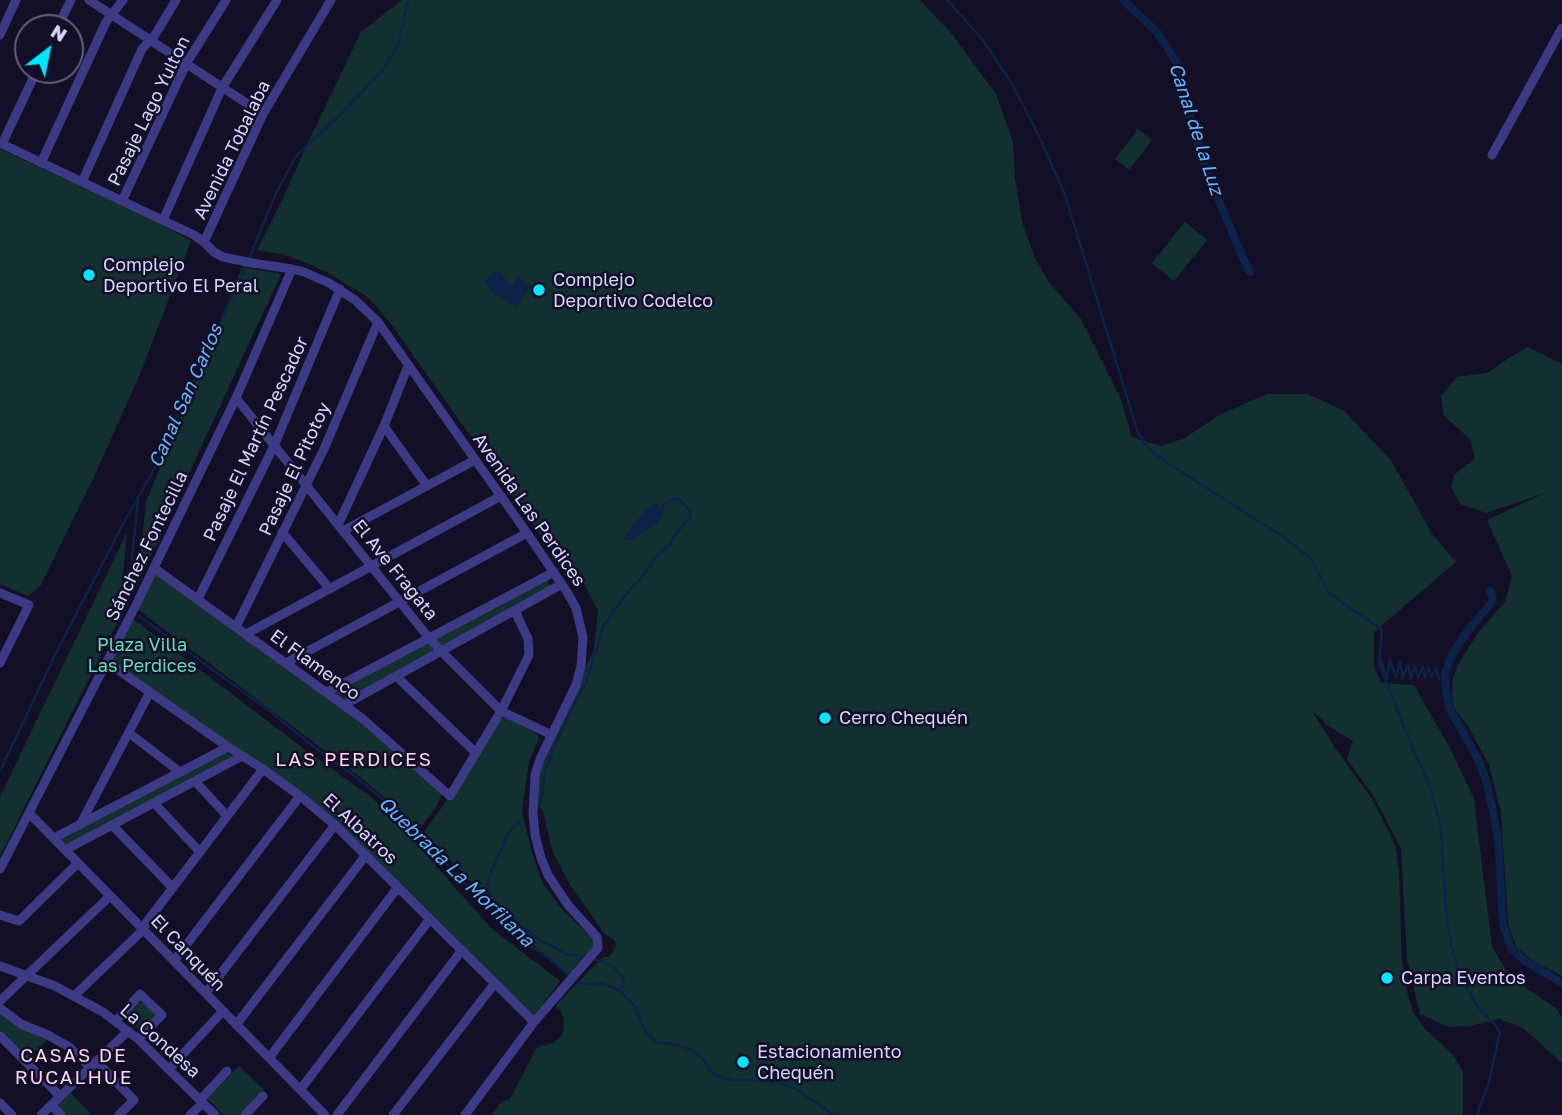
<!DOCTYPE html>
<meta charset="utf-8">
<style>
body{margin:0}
#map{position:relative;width:1562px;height:1115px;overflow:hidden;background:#130f26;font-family:"Golos Text",sans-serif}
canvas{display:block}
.north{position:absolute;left:14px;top:14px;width:70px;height:70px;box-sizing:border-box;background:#130f26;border:2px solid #625e7d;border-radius:50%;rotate:32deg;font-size:19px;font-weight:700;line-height:28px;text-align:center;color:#d9d4ff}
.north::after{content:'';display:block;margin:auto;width:24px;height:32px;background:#00e5ff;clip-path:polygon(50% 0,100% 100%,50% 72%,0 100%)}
</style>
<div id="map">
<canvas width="1562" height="1115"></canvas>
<div class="north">N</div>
</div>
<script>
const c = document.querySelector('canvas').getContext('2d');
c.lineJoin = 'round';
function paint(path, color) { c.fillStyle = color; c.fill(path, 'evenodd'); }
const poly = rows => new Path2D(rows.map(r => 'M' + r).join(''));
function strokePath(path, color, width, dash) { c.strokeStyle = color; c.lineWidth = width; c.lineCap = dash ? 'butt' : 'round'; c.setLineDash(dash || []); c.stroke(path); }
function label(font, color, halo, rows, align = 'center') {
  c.font = font + ' "Golos Text",sans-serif'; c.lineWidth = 5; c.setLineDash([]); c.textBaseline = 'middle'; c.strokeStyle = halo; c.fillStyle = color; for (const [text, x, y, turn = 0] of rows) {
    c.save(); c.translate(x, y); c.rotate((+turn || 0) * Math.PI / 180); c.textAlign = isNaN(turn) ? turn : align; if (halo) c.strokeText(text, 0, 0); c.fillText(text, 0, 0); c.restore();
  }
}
paint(poly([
 [402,0,920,0,951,33,996,94,1013,142,1015,178,1022,222,1035,258,1049,282,1081,319,1120,397,1132,437,1161,446,1185,438,1219,415,1267,394,1308,394,1344,411,1391,460,1432,534,1456,562,1374,632,1374,666,1381,683,1414,685,1451,750,1474,799,1492,947,1512,979,1557,1009,1562,1018,1562,1063,1523,1028,1499,1019,1470,1026,1448,1027,1420,1014,1407,959,1401,849,1374,797,1347,759,1353,741,1329,726,1312,711,1335,748,1372,799,1392,838,1396,849,1399,871,1402,962,1407,992,1413,1012,1423,1027,1453,1055,1463,1072,1463,1115,492,1115,501,1102,510,1099,536,1049,538,1047,554,1043,563,1034,564,1018,561,1012,557,1007,557,1004,603,957,608,957,611,954,616,946,615,941,604,933,570,885,552,850,543,811,533,802,539,773,594,649,598,610,582,580,562,565,391,324,376,306,366,296,330,274,307,263,285,255,257,250,284,196,312,134,361,32],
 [1138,129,1152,140,1129,170,1115,159],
 [0,149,158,222,191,241,140,374,93,479,41,585,28,596,0,584],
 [1185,222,1207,240,1174,281,1152,263],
 [242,267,281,274,137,586,146,502],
 [1528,347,1562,364,1562,976,1535,962,1516,947,1508,923,1501,812,1489,765,1468,726,1454,708,1452,697,1453,679,1458,664,1478,633,1505,602,1512,576,1487,520,1545,493,1486,513,1460,504,1451,487,1454,475,1475,458,1470,439,1444,416,1441,396,1457,377,1487,373,1512,356],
 [127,532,119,619,0,856,0,797],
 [155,573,372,730,443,793,431,815,418,830,394,806,365,781,140,611,138,608],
 [545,578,552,588,344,703,332,695],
 [133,619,307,751,371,797,395,820,491,928,560,981,533,1017,345,830,110,662],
 [507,718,536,733,539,738,529,762,522,811,532,853,543,884,561,908,592,938,596,945,571,976,540,951,503,917,424,832,450,796,498,719],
 [223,751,232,756,67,845,61,840],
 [138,1002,144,1003,157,1015,143,1032,123,1018],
 [0,1011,48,1039,28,1059,0,1032],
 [239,1066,264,1090,239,1115,223,1115,207,1098],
 [70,1092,92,1115,63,1115,56,1108]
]), '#12302f');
paint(poly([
 [498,270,511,287,519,277,531,286,516,307,497,294,495,296,484,281],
 [657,504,664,511,657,523,632,539,626,540,624,538,625,535,638,519,651,505]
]), '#0c2248');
strokePath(poly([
 [947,0,983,40,1012,84,1038,134,1065,195,1138,433,1150,450,1166,462,1285,538,1311,559,1329,593,1382,630,1379,663,1411,744,1431,790,1441,829,1446,912,1451,944,1459,974,1477,1006,1496,1026,1500,1032,1488,1086,1479,1108,1478,1115],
 [249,259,276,193,296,156,339,116,384,69,398,45,408,0],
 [127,605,138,500],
 [139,616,271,712,319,751,352,774,390,805,492,912,518,937,550,959,570,977],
 [1381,660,1387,679,1390,660,1396,677,1400,662,1403,678,1408,664,1411,678,1415,666,1418,678,1423,667,1425,678,1429,668,1431,677,1436,668,1439,679],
 [0,771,57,651,123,524,152,473,246,265],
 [540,805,545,773,556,742,576,701,587,681,604,625,630,589,638,582,650,566,652,561,671,543,675,535,690,518,691,512,680,500,676,499,665,503,662,508],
 [518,822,506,837,490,874,488,886,490,898,510,917,537,938,566,954,585,958],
 [592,959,602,961,614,967,625,981,620,991],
 [578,982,584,984,598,983,612,987,620,991,632,1003,637,1010,646,1032,656,1042,678,1045,690,1049,699,1055,714,1074,723,1078,736,1080,779,1082,796,1089,834,1115]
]), '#0c2248', 2.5);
strokePath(poly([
 [1123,0,1157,32,1178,65,1187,105,1207,172,1243,258,1250,272],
 [1490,591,1493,597,1491,603,1466,633,1453,653,1445,673,1446,690,1450,710,1477,757,1487,783,1498,837,1503,924,1511,948,1525,961,1562,983]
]), '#0c2248', 8);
strokePath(poly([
 [89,0,263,114],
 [57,28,71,0],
 [0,35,16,0],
 [0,143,194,235,204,242,214,252,223,257,252,263,292,269,304,272,329,283,355,300,378,322,527,533,567,592,576,608,583,637,581,666,576,685,540,759,535,775,533,813,535,835,541,858,548,875,568,905,597,937,598,948,534,1022,465,1115],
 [2,144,37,70],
 [1492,155,1562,28],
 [41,163,106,22,123,0],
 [82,182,142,49,155,35,176,0],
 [122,201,186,64,226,0],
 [163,220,222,88,277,0],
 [204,242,263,114,331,0],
 [236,398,429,638,441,651,501,711,552,735],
 [384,426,427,486],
 [338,525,384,426,408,366],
 [343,531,475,460],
 [282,532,330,589],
 [154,568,363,719,450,796,501,711,529,655,528,639,515,611],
 [0,593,29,605,0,663],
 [198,599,274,446,340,289],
 [236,627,324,449,378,322],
 [246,634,501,496],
 [107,662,228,747,263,769,300,796,335,825,534,1022],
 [286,663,527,533],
 [396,676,476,753],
 [327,692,554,572],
 [344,705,562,584],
 [129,733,180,772],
 [195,781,227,816],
 [154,803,200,852],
 [29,813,325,1115],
 [81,823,150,692],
 [112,825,173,888],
 [54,838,228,747],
 [65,850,242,756],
 [0,869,136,605,236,398,292,269],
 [0,915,19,921,78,863],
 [174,961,300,796],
 [0,966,55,986,103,1012,138,1039,215,1115],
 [206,993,335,825],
 [75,995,143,930,146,923,263,769],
 [0,1001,110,896],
 [0,1008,21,1024,48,1035,69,1047,90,1067],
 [116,1021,140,994,162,1015,138,1039],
 [236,1025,366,855],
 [0,1036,60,1096],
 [269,1058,398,887],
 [96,1061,134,1100,119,1115],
 [169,1069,223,1011],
 [300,1090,430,919],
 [200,1100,227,1071],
 [0,1103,12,1115],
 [51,1105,61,1115],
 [41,1115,128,1031],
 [190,1115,203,1103],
 [245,1115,263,1096],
 [337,1115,462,950],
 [393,1115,495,983]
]), '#3d3a85', 9);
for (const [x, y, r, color] of [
 [89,275,7,"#00e5ff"],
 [539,290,7,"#00e5ff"],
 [825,718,7,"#00e5ff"],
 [1387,978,7,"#00e5ff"],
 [743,1062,7,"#00e5ff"]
]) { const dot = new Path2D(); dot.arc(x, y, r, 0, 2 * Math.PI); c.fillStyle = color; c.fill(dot); strokePath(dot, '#130f26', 2.5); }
label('18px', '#d9d4ff', '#130f26', [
 ["Pasaje Lago Yulton",149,111,-64],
 ["Avenida Tobalaba",232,150,-64],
 ["Pasaje El Martín Pescador",256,439,-65],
 ["Pasaje El Pitotoy",295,469,-65],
 ["Avenida Las Perdices",529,510,55],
 ["Sánchez Fontecilla",147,546,-64],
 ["El Ave Fragata",395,570,51],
 ["El Flamenco",315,665,36],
 ["El Albatros",360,829,43],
 ["El Canquén",188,953,46],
 ["La Condesa",160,1041,42]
]);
label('18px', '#d9d4ff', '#130f26', [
 ["Complejo",103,265],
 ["Deportivo El Peral",103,286],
 ["Complejo",553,280],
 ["Deportivo Codelco",553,301],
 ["Cerro Chequén",839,718],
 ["Carpa Eventos",1401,978],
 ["Estacionamiento",757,1052],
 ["Chequén",757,1073]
], 'left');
label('18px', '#5fe0c0', '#130f26', [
 ["Plaza Villa",142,645],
 ["Las Perdices",142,666]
]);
label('italic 19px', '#62b6ff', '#130f26', [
 ["Canal de la Luz",1196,129,72],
 ["Canal San Carlos",186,396,-66],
 ["Quebrada La Morfilana",456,872,44]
]);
c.letterSpacing = '2px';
label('19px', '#ffd6f0', '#130f26', [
 ["LAS PERDICES",354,760],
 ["CASAS DE",74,1056],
 ["RUCALHUE",74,1078]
]);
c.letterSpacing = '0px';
</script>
